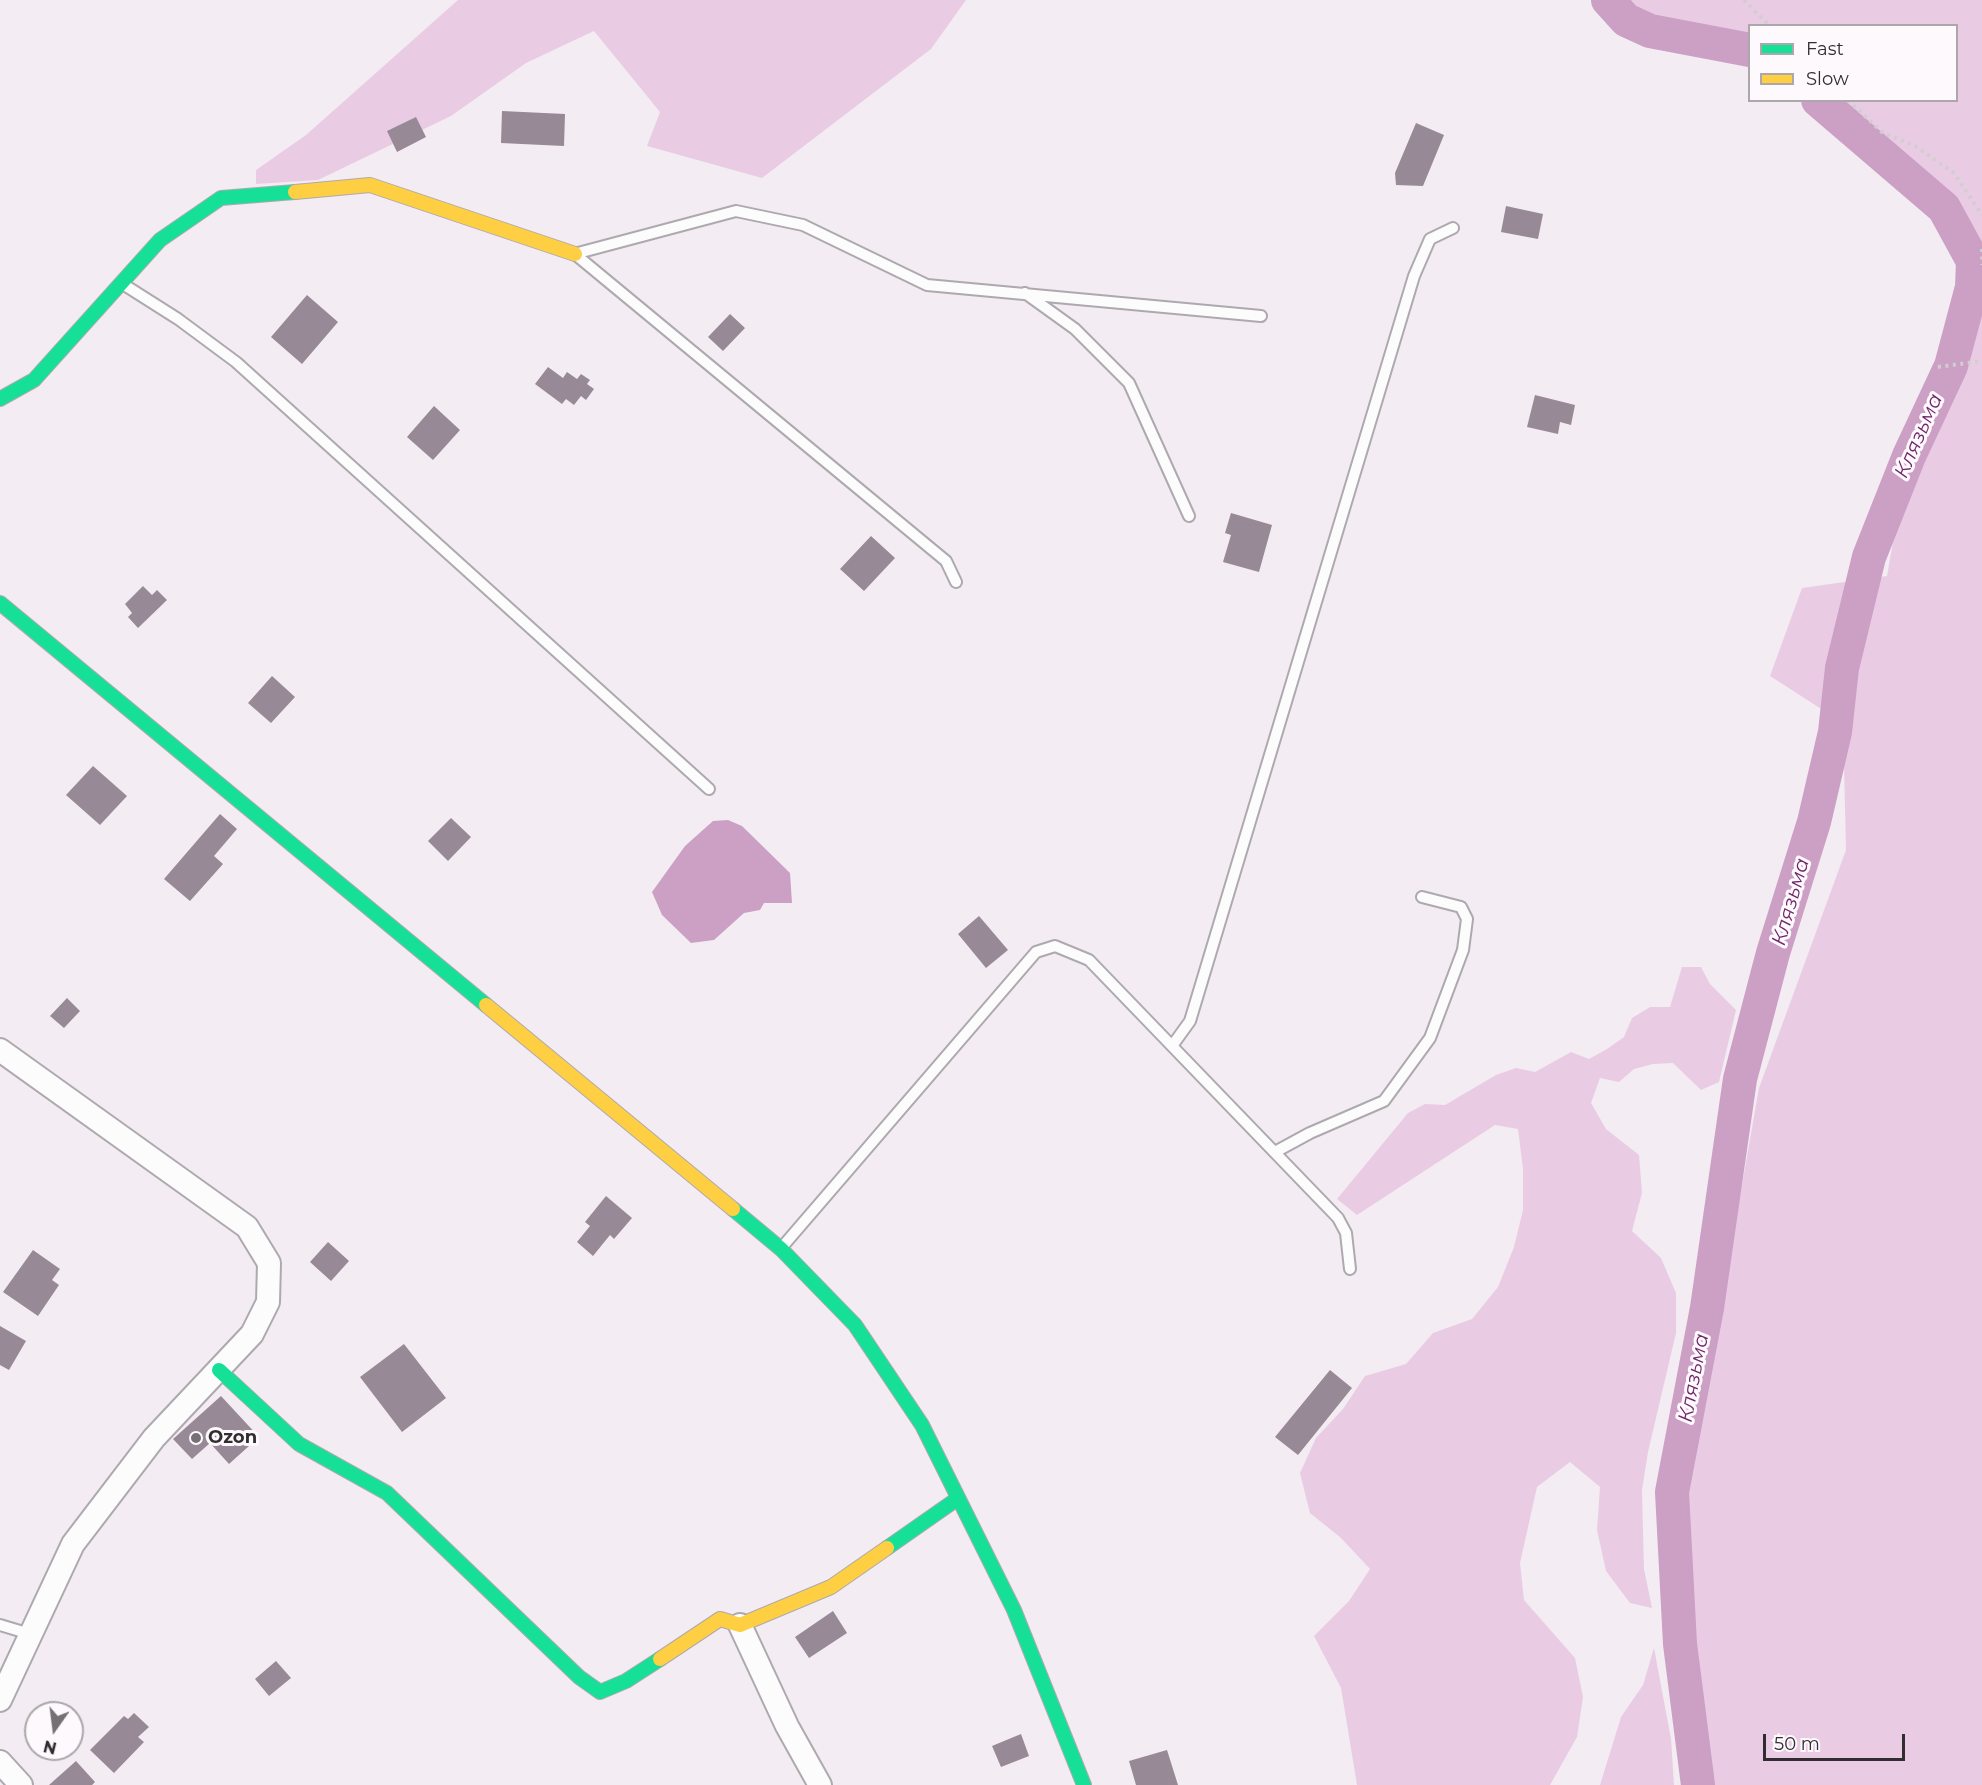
<!DOCTYPE html>
<meta charset="utf-8">
<style>
body{margin:0}
#map{position:relative;width:1982px;height:1785px;overflow:hidden;background:#f3ecf2;font-family:Montserrat,sans-serif}
canvas{display:block}
.legend{position:absolute;left:1748px;top:24px;width:210px;height:78px;box-sizing:border-box;background:#fef9fd;border:2px solid #aca7ab;margin:0;padding:8px 10px;list-style:none;font-size:18px;color:#322d31}
.legend li{display:flex;align-items:center;gap:12px;height:30px}
.legend b{width:30px;border:2px solid #aca7ab}
.north{position:absolute;left:24px;top:1701px;width:60px;height:60px;box-sizing:border-box;background:#fef9fd;border:2px solid #aca7ab;border-radius:50%;rotate:194deg;font-size:16px;font-weight:700;line-height:24px;text-align:center;color:#322d31}
.north::after{content:'';display:block;margin:auto;width:21px;height:27px;background:#767075;clip-path:polygon(50% 0,100% 100%,50% 72%,0 100%)}
.scale{position:absolute;left:1763px;top:1734px;width:142px;height:27px;box-sizing:border-box;border:3px solid #322d31;border-top:0;padding-left:8px;font-size:18px;line-height:21px;white-space:nowrap;color:#322d31;-webkit-text-stroke:4px #fef9fd;paint-order:stroke}
</style>
<div id="map">
<canvas width="1982" height="1785"></canvas>
<ul class="legend">
<li><b style="height:8px;background:#16e098"></b>Fast</li>
<li><b style="height:8px;background:#ffcf43"></b>Slow</li>
</ul>
<div class="north">N</div>
<div class="scale">50 m</div>
</div>
<script>
const c = document.querySelector('canvas').getContext('2d');
c.lineJoin = 'round';
function paint(path, color) { c.fillStyle = color; c.fill(path, 'evenodd'); }
const poly = rows => new Path2D(rows.map(r => 'M' + r).join(''));
function strokePath(path, color, width, dash) { c.strokeStyle = color; c.lineWidth = width; c.lineCap = dash ? 'butt' : 'round'; c.setLineDash(dash || []); c.stroke(path); }
function label(font, color, halo, rows, align = 'center') {
  c.font = font + ' Montserrat,sans-serif'; c.lineWidth = 6; c.setLineDash([]); c.textBaseline = 'middle'; c.strokeStyle = halo; c.fillStyle = color; for (const [text, x, y, turn = 0] of rows) {
    c.save(); c.translate(x, y); c.rotate((+turn || 0) * Math.PI / 180); c.textAlign = isNaN(turn) ? turn : align; if (halo) c.strokeText(text, 0, 0); c.fillText(text, 0, 0); c.restore();
  }
}
paint(poly([
 [458,0,966,0,931,49,762,178,647,146,660,112,594,31,526,63,451,116,318,180,256,184,256,170,306,135],
 [1618,0,1982,0,1982,1785,1707,1785,1689,1623,1685,1509,1759,1088,1846,850,1843,723,1770,676,1802,588,1887,576,1899,508,1969,348,1981,261,1906,168,1832,101,1956,100,1956,26,1750,26,1749,41,1714,28,1629,12],
 [1682,967,1701,967,1710,984,1736,1010,1719,1082,1701,1090,1673,1063,1653,1064,1634,1069,1619,1082,1600,1078,1591,1103,1606,1129,1639,1155,1642,1193,1632,1231,1661,1258,1676,1293,1676,1333,1648,1452,1642,1490,1644,1569,1652,1608,1630,1603,1606,1571,1597,1530,1600,1487,1570,1462,1537,1487,1520,1563,1524,1600,1575,1658,1583,1697,1577,1737,1550,1785,1357,1785,1341,1688,1314,1636,1349,1601,1370,1569,1341,1538,1310,1513,1300,1473,1316,1438,1343,1409,1365,1376,1406,1364,1433,1333,1472,1319,1498,1287,1514,1247,1523,1210,1523,1169,1518,1129,1495,1125,1357,1215,1337,1199,1408,1113,1425,1104,1445,1105,1496,1075,1516,1068,1535,1072,1571,1052,1589,1059,1607,1049,1624,1037,1632,1018,1650,1007,1670,1007],
 [1654,1648,1671,1739,1674,1785,1600,1785,1621,1717,1643,1685]
]), '#e9cce4');
paint(poly([
 [728,820,742,826,790,873,792,903,764,903,760,910,744,913,714,940,691,943,662,915,652,892,685,846,713,821]
]), '#cc9fc5');
strokePath(poly([
 [1608,0,1626,20,1650,31,1750,50],
 [1698,1785,1680,1644,1672,1492,1707,1308,1740,1079,1773,953,1814,822,1835,732,1842,668,1869,557,1909,456,1951,366,1972,287,1973,261,1944,208,1818,100]
]), '#cc9fc5', 34);
paint(poly([
 [502,111,565,114,564,146,501,143],
 [416,117,426,137,397,152,387,131],
 [1416,123,1444,135,1423,186,1396,185,1395,173],
 [1506,206,1543,214,1538,239,1501,232],
 [307,295,338,322,302,364,271,337],
 [730,314,745,328,723,351,708,337],
 [548,367,563,378,567,372,577,379,581,374,590,380,587,384,594,389,586,400,581,396,574,405,566,399,562,404,535,384],
 [1535,395,1575,405,1571,425,1560,422,1558,434,1527,427],
 [434,406,460,430,433,460,407,437],
 [1231,513,1272,525,1259,572,1223,562,1231,535,1225,533],
 [871,536,895,558,864,591,840,569],
 [143,586,152,595,157,590,167,600,138,628,128,617,132,613,125,604],
 [272,676,295,697,271,723,248,703],
 [93,766,127,796,100,825,66,795],
 [220,814,237,829,214,856,223,864,190,901,164,879],
 [451,818,471,837,448,861,428,841],
 [979,916,1008,950,986,968,958,934],
 [67,998,80,1011,64,1028,50,1016],
 [606,1196,632,1218,614,1239,610,1235,593,1256,577,1242,590,1226,585,1222],
 [328,1242,349,1261,331,1281,310,1262],
 [33,1250,60,1269,52,1280,59,1285,38,1316,3,1292],
 [0,1326,26,1341,9,1370,0,1365],
 [404,1344,446,1398,402,1432,360,1377],
 [1330,1370,1352,1388,1298,1455,1275,1437],
 [221,1396,259,1437,229,1464,210,1443,192,1459,173,1439],
 [833,1611,847,1633,809,1658,795,1637],
 [276,1661,291,1678,269,1696,255,1679],
 [134,1713,149,1727,138,1737,144,1742,114,1773,90,1750,124,1716,128,1719],
 [1021,1734,1029,1756,1001,1767,992,1746],
 [1167,1750,1178,1785,1136,1785,1129,1761],
 [76,1761,95,1782,92,1785,49,1785]
]), '#978995');
const lane = poly([
 [578,253,736,211,803,225,927,285,1261,316],
 [576,255,946,561,956,582],
 [126,286,178,319,236,362,709,789],
 [1025,293,1075,329,1129,383,1189,516],
 [1172,1046,1190,1021,1414,276,1430,239,1453,228],
 [1275,1152,1310,1133,1384,1101,1430,1038,1463,950,1467,919,1461,907,1422,897],
 [783,1246,1036,952,1055,946,1089,960,1338,1218,1346,1233,1350,1269],
 [0,1625,30,1634]
]);
const street = poly([
 [0,1050,247,1227,269,1263,268,1302,252,1334,154,1438,73,1544,0,1700],
 [740,1625,787,1726,820,1785],
 [0,1762,21,1785]
]);
const fast = poly([
 [0,399,34,380,160,240,221,198,295,192],
 [0,603,486,1005],
 [733,1209,781,1249,855,1325,922,1425,1014,1610,1084,1785],
 [219,1370,299,1444,387,1493,579,1677,600,1692,626,1681,660,1659],
 [887,1548,957,1499]
]);
const slow = poly([
 [295,192,370,185,575,254],
 [486,1005,733,1209],
 [660,1659,720,1619,740,1625,831,1587,887,1548]
]);
strokePath(lane, '#aea9ae', 14);
strokePath(street, '#aea9ae', 26);
strokePath(fast, '#aea9ae', 16);
strokePath(slow, '#aea9ae', 16);
strokePath(poly([
 [1744,0,1770,26],
 [1848,100,1883,133,1915,146,1954,173,1982,215],
 [1982,249,1982,265],
 [1938,367,1982,361]
]), '#d1ced0', 4, [3, 4.5]);
strokePath(lane, '#fdfcfd', 10);
strokePath(street, '#fdfcfd', 22);
strokePath(fast, '#16e098', 14);
strokePath(slow, '#ffcf43', 14);
for (const [x, y, r, color] of [
 [196,1438,6,"#767075"]
]) { const dot = new Path2D(); dot.arc(x, y, r, 0, 2 * Math.PI); c.fillStyle = color; c.fill(dot); strokePath(dot, '#fef9fd', 2); }
label('bold 18px', '#322d31', '#fef9fd', [
 ["Ozon",208,1438]
], 'left');
label('italic 20px', '#6e2667', '#fef9fd', [
 ["Клязьма",1919,436,-66],
 ["Клязьма",1791,902,-74],
 ["Клязьма",1694,1378,-79]
]);
</script>
